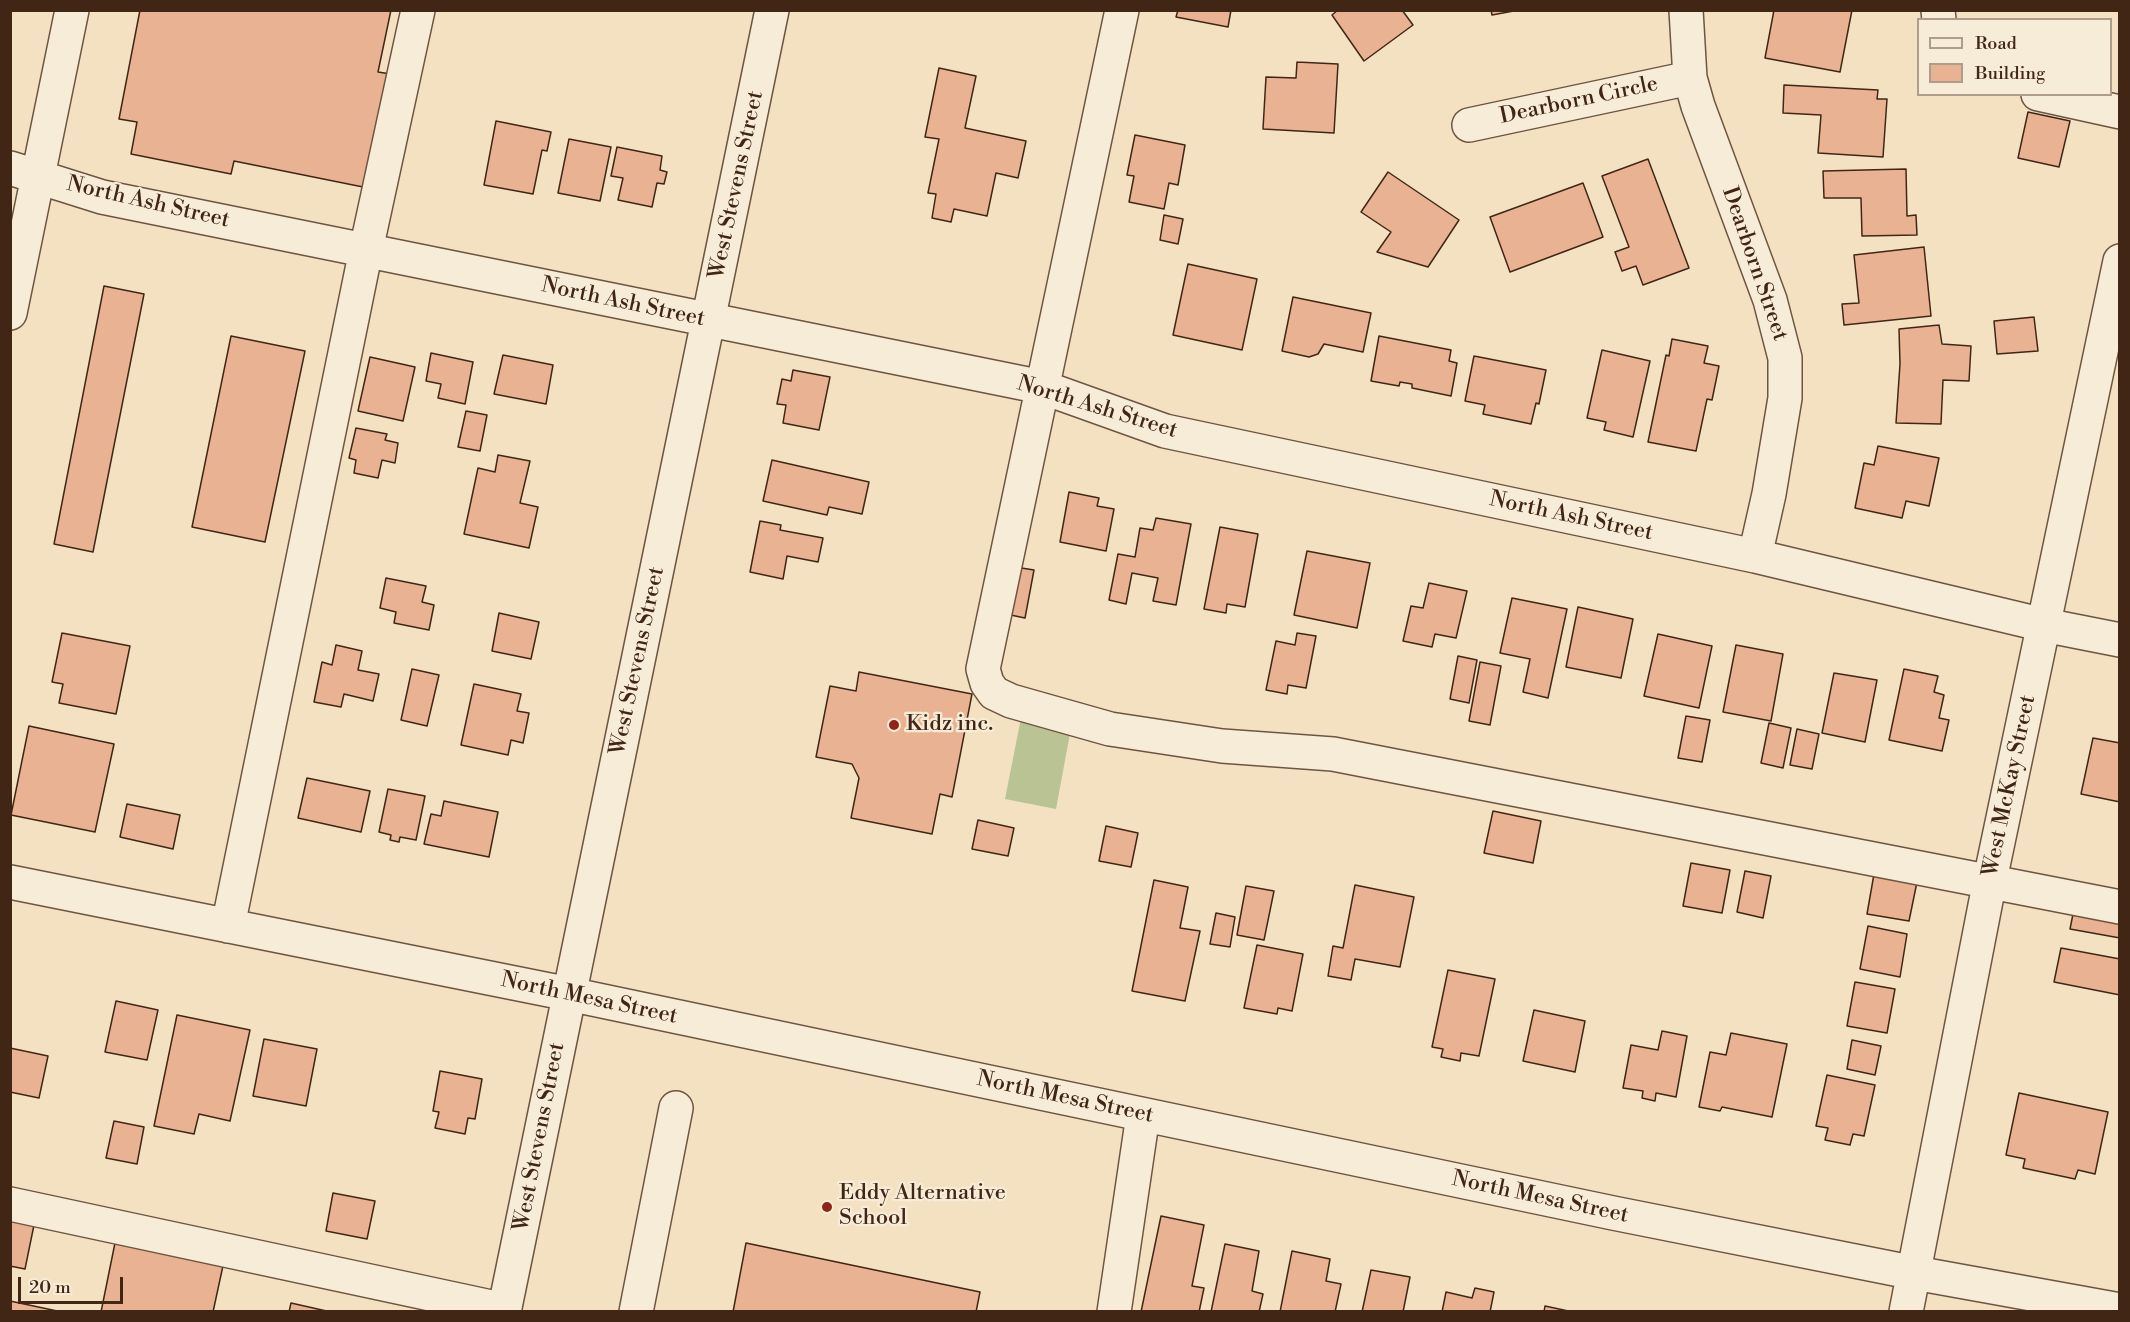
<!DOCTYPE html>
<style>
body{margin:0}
#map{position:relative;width:2130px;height:1322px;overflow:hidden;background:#f3e1c2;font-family:"Libre Bodoni",serif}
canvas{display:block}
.frame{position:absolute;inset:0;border:12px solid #412616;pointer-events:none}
.legend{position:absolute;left:1917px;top:18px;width:195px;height:78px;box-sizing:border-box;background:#f7ecd7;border:2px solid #ae9d8a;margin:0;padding:8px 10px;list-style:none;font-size:18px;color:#412616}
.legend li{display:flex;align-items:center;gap:12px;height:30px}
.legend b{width:30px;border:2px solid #ae9d8a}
.scale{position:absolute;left:18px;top:1277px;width:105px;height:27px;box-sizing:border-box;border:3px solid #412616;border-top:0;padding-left:8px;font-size:18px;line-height:21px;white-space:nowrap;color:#412616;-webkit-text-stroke:4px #f7ecd7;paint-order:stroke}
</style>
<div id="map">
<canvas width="2130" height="1322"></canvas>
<div class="frame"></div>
<ul class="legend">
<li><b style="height:8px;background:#f7ecd7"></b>Road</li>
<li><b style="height:16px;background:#e9b393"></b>Building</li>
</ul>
<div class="scale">20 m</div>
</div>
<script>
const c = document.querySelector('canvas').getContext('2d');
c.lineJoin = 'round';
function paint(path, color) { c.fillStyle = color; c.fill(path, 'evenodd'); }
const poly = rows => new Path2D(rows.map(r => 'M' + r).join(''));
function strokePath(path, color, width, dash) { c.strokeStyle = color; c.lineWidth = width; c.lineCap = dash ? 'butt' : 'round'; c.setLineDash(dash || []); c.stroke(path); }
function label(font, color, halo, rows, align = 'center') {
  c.font = font + ' "Libre Bodoni",serif'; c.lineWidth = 4.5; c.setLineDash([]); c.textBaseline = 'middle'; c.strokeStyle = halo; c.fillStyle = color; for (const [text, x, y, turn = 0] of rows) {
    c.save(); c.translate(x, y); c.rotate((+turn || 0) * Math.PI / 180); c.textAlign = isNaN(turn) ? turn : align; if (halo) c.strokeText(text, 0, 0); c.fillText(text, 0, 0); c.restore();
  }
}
paint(poly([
 [1021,718,1071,728,1056,809,1005,799]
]), '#b9c394');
const building = poly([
 [140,10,391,10,378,72,391,74,368,188,234,161,231,174,131,154,137,122,119,119,140,10],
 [1178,10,1231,10,1228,27,1176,17,1178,10],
 [1338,10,1402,10,1413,25,1364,61,1332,15,1338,10],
 [1491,10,1519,10,1492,15,1491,10],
 [1774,10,1852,10,1840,72,1765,58,1774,10],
 [1297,62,1338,64,1334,133,1263,129,1266,77,1296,78,1297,62],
 [939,68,976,76,965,128,1026,141,1018,178,996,173,987,216,954,209,951,222,932,218,936,194,928,193,939,139,925,137,939,68],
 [1784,85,1878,90,1877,99,1887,99,1883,157,1818,153,1821,115,1783,113,1784,85],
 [2028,112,2070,121,2059,167,2018,158,2028,112],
 [496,121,551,132,547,151,542,150,533,194,484,185,496,121],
 [1135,135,1185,145,1178,185,1169,183,1164,209,1129,202,1134,176,1127,175,1135,135],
 [569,139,611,147,600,201,558,193,569,139],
 [617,147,662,156,660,170,667,172,664,184,657,183,652,207,618,200,623,178,611,176,617,147],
 [1648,159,1689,268,1643,285,1636,266,1622,271,1615,252,1629,247,1602,176,1648,159],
 [1906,169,1907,216,1916,215,1917,235,1862,236,1861,198,1824,198,1823,171,1906,169],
 [1388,172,1459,220,1428,267,1377,252,1391,232,1361,212,1388,172],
 [1583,183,1603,237,1510,272,1490,217,1583,183],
 [1164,215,1183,219,1178,244,1160,240,1164,215],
 [1924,247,1931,316,1844,325,1842,304,1859,303,1854,255,1924,247],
 [1188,264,1257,279,1242,350,1173,335,1188,264],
 [104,286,144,294,93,552,54,544,104,286],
 [1293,297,1371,313,1363,352,1324,344,1318,354,1309,357,1282,351,1293,297],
 [2034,317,2038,351,1997,354,1994,321,2034,317],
 [1939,325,1942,344,1971,346,1969,381,1943,380,1941,424,1896,423,1900,364,1899,329,1939,325],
 [231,336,305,351,265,542,192,527,231,336],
 [1379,336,1451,350,1449,361,1457,363,1451,396,1412,388,1412,384,1400,382,1399,386,1371,381,1379,336],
 [1672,339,1708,346,1704,363,1719,366,1712,400,1707,399,1696,451,1648,442,1666,355,1669,356,1672,339],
 [1602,350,1650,361,1633,437,1604,430,1606,422,1587,418,1602,350],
 [431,353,473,362,465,404,438,398,441,384,426,381,431,353],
 [503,355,553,365,546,404,494,394,503,355],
 [1474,356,1546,370,1539,404,1536,403,1531,424,1483,414,1485,405,1465,401,1474,356],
 [370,357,415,367,403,421,358,411,370,357],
 [793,370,830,377,819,430,783,423,786,405,777,404,782,379,791,381,793,370],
 [466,411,487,415,480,451,458,447,466,411],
 [356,428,387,434,385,440,398,443,395,463,382,460,378,478,354,473,356,460,349,458,356,428],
 [1878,446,1939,458,1929,506,1906,501,1902,518,1855,508,1864,463,1874,465,1878,446],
 [498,455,530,461,520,503,538,507,529,548,464,534,478,468,495,472,498,455],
 [772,460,869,482,862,514,829,507,827,515,763,501,772,460],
 [1069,492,1099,498,1097,506,1114,509,1106,551,1060,542,1069,492],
 [1156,518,1191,524,1176,605,1153,601,1158,578,1132,573,1126,604,1109,600,1118,554,1135,557,1140,528,1153,530,1156,518],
 [760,521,781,525,780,530,823,538,818,562,787,556,783,579,750,572,760,521],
 [1220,527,1258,534,1245,607,1227,604,1226,613,1204,609,1220,527],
 [1307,551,1370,563,1357,628,1294,615,1307,551],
 [1009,566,1034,570,1025,618,1001,613,1009,566],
 [386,578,426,586,422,602,434,605,429,630,394,623,396,612,380,608,386,578],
 [1429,583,1467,591,1456,638,1435,634,1432,647,1403,641,1411,606,1423,608,1429,583],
 [1512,598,1567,609,1548,698,1523,692,1530,659,1500,653,1512,598],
 [1578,607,1633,619,1621,678,1566,667,1578,607],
 [499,613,539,622,531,659,492,651,499,613],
 [62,633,130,646,116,714,59,703,63,684,52,682,62,633],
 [1297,633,1316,636,1306,688,1288,685,1287,694,1266,690,1276,641,1295,645,1297,633],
 [1658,634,1712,646,1699,708,1644,696,1658,634],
 [336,645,362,651,358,670,379,674,373,701,344,694,341,707,314,702,322,662,332,665,336,645],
 [1736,645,1783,654,1771,721,1723,712,1736,645],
 [1458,656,1477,660,1469,703,1450,699,1458,656],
 [1480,662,1501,666,1490,725,1469,721,1480,662],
 [412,669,439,675,427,726,401,720,412,669],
 [1904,669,1938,676,1934,692,1944,695,1939,718,1949,720,1942,751,1889,740,1904,669],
 [859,672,972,694,952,797,940,794,932,834,851,818,859,778,852,764,816,757,830,686,856,691,859,672],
 [1834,673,1877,680,1865,742,1822,733,1834,673],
 [474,684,521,694,517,711,529,713,523,743,511,740,508,755,461,745,474,684],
 [1686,716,1710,720,1702,762,1678,758,1686,716],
 [1769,723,1791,728,1783,768,1761,763,1769,723],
 [29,726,114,744,95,832,11,815,29,726],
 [1797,729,1819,734,1812,769,1790,765,1797,729],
 [2093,738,2120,743,2120,802,2081,794,2093,738],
 [307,778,370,791,361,832,298,818,307,778],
 [388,789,425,796,416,840,400,837,399,842,390,840,391,835,379,832,388,789],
 [444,801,498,812,489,857,424,844,431,814,441,816,444,801],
 [127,804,180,815,173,849,120,837,127,804],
 [1493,811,1541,821,1533,863,1484,853,1493,811],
 [978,820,1014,828,1008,856,972,849,978,820],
 [1106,826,1138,833,1131,867,1099,861,1106,826],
 [1691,863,1730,870,1722,913,1683,906,1691,863],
 [1745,871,1771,876,1763,918,1737,912,1745,871],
 [1874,874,1917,882,1909,921,1867,914,1874,874],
 [1154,880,1188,887,1180,928,1200,931,1185,1001,1132,991,1154,880],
 [1355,885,1414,897,1400,967,1355,959,1351,980,1328,976,1333,946,1343,948,1355,885],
 [1246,886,1274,891,1264,940,1237,935,1246,886],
 [2074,909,2120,918,2120,938,2070,929,2074,909],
 [1216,913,1235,917,1230,947,1210,944,1216,913],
 [1868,926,1907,934,1900,977,1860,969,1868,926],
 [1257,945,1303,954,1292,1011,1278,1008,1277,1014,1244,1008,1257,945],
 [2061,948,2120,959,2120,995,2054,982,2061,948],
 [1448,970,1495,979,1479,1056,1461,1053,1460,1061,1441,1057,1443,1049,1432,1047,1448,970],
 [1855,982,1895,989,1887,1033,1847,1026,1855,982],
 [116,1001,158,1010,147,1060,105,1052,116,1001],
 [1534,1010,1585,1021,1575,1072,1523,1061,1534,1010],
 [177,1015,250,1030,230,1121,199,1114,194,1134,154,1126,177,1015],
 [1662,1031,1687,1036,1676,1097,1656,1093,1655,1101,1642,1098,1643,1091,1623,1088,1631,1045,1658,1050,1662,1031],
 [1731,1033,1787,1044,1772,1117,1722,1107,1720,1111,1699,1107,1710,1052,1726,1055,1731,1033],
 [264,1039,317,1049,306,1106,253,1096,264,1039],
 [1852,1040,1881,1046,1875,1075,1847,1069,1852,1040],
 [10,1048,48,1056,39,1098,10,1092,10,1048],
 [440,1071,482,1079,475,1119,468,1118,465,1134,435,1128,439,1112,433,1111,440,1071],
 [1827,1075,1875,1085,1864,1136,1853,1134,1850,1145,1825,1140,1828,1128,1816,1126,1827,1075],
 [2019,1093,2108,1112,2095,1174,2078,1170,2075,1179,2023,1168,2025,1159,2006,1155,2019,1093],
 [114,1121,144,1127,137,1164,106,1158,114,1121],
 [333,1193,375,1201,367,1239,326,1231,333,1193],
 [1161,1216,1204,1225,1192,1286,1204,1288,1199,1312,1141,1312,1161,1216],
 [10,1220,34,1225,25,1269,10,1266,10,1220],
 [116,1238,224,1261,213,1312,101,1312,116,1238],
 [746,1243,980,1292,976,1312,733,1312,746,1243],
 [1225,1244,1259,1251,1252,1291,1263,1294,1259,1312,1211,1312,1225,1244],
 [1292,1251,1330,1259,1326,1281,1341,1284,1335,1312,1280,1312,1292,1251],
 [1371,1270,1410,1277,1403,1312,1362,1312,1371,1270],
 [1475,1288,1494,1292,1490,1312,1442,1312,1446,1292,1472,1298,1475,1288],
 [10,1301,62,1312,10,1312,10,1301],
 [291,1303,331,1312,289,1312,291,1303],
 [1545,1306,1573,1312,1544,1312,1545,1306]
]);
paint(building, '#e9b393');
strokePath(building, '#412616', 1.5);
const minor = poly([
 [1122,10,983,669,987,683,994,693,1011,701,1110,729,1222,746,1333,754,2120,907],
 [1686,10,1690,78,1698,106,1770,300,1785,358,1785,398,1769,494,1755,556],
 [1938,10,1939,20],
 [2038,94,2120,112],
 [1469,125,1690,78],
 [10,168,102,197,1042,387,1165,431,1755,556,2044,625,2120,640],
 [10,313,72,10],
 [10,882,569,994,1613,1213,1915,1273,2120,1310],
 [228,926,366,250,418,10],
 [10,1204,505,1310],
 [504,1312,772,10],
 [636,1312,676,1108],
 [1114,1312,1143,1115],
 [1906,1312,1990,880,2120,261]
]);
strokePath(minor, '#6e5541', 36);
strokePath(minor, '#f7ecd7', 33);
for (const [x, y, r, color] of [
 [894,725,6,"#8f2418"],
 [827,1207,6,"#8f2418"]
]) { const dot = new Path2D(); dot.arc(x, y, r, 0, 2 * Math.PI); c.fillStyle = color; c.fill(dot); strokePath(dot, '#f7ecd7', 2); }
label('22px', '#412616', '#f7ecd7', [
 ["Dearborn Circle",1579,101,-12],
 ["West Stevens Street",737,185,-78],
 ["North Ash Street",148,203,13],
 ["Dearborn Street",1754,264,71],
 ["North Ash Street",623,303,12],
 ["North Ash Street",1097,408,17],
 ["North Ash Street",1571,517,12],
 ["West Stevens Street",638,661,-78],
 ["West McKay Street",2010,786,-78],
 ["North Mesa Street",589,999,12],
 ["North Mesa Street",1065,1098,12],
 ["West Stevens Street",540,1137,-79],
 ["North Mesa Street",1540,1198,12]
]);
label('22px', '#412616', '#f7ecd7', [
 ["Kidz inc.",906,725],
 ["Eddy Alternative",839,1194],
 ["School",839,1219]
], 'left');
</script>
